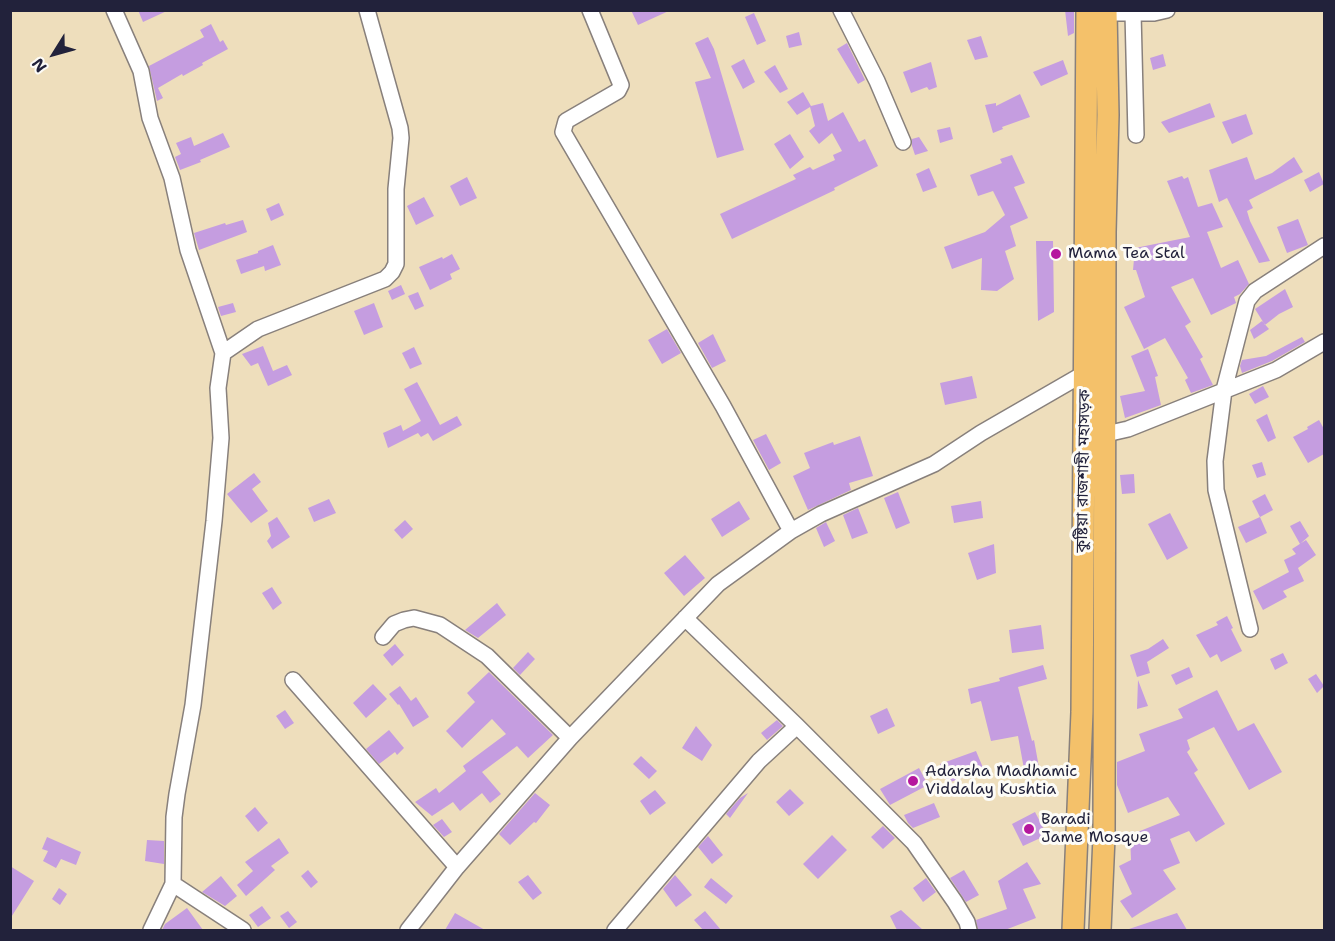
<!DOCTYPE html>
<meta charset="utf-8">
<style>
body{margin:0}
#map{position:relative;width:1335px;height:941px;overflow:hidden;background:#eedebc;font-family:"Shantell Sans",sans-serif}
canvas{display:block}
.frame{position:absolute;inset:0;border:12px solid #22223b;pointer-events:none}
.north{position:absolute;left:24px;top:24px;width:60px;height:60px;-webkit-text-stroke:4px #fdfcf7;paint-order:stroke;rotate:233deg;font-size:16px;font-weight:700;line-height:24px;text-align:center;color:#22223b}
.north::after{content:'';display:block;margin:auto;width:21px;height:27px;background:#22223b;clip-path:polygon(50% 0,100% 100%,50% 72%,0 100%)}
</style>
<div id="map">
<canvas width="1335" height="941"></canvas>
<div class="frame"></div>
<div class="north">N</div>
</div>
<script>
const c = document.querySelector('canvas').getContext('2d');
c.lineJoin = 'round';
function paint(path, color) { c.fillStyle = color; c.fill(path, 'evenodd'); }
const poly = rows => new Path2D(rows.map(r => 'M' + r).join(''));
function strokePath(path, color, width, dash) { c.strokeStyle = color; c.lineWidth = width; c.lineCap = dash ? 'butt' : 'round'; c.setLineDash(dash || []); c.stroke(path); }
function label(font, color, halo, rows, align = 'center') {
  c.font = font + ' "Shantell Sans","Noto Sans Bengali",sans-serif'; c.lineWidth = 6; c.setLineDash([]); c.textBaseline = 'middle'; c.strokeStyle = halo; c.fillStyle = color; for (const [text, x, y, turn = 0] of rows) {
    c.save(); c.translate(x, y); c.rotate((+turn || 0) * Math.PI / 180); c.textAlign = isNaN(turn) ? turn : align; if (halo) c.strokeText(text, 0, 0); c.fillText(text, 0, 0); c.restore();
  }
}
paint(poly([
 [138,10,169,10,143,22],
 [631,10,671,10,638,25],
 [1065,10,1074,10,1074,33,1068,36],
 [754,13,766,41,757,45,745,17],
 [211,24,220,42,223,40,228,49,202,63,203,65,183,76,182,74,158,88,163,98,157,101,149,66,204,37,200,30],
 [799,32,802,45,789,48,786,36],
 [981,36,988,57,975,60,967,40],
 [708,37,714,49,744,150,717,158,695,82,711,78,695,43],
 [847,43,865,80,858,84,837,49],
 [1163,54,1166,66,1153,70,1150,58],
 [744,59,755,82,743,89,731,66],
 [1063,60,1068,74,1041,86,1033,72],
 [931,62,937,87,929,90,927,87,911,93,903,72],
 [775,65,788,89,780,93,764,72],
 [803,92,811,106,823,103,828,121,843,112,859,142,865,139,878,166,834,188,835,190,732,239,720,214,796,179,793,175,810,167,813,170,835,160,833,155,842,151,832,133,819,144,809,131,815,126,810,107,797,115,787,102],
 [1020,94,1030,117,1002,127,1003,129,993,133,985,105,996,103,996,106],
 [1210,103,1215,117,1169,133,1161,122],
 [1246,114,1253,134,1232,144,1222,122],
 [950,127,953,139,940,143,937,130],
 [223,133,230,147,200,160,201,162,180,170,175,157,181,154,176,143,191,137,194,146],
 [790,134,804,157,790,169,774,144],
 [919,137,928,151,915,155,912,146,912,139],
 [1012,155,1025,183,1014,187,1028,218,1010,226,1016,246,1005,251,1014,279,997,291,981,290,982,258,952,269,944,247,985,232,1005,215,993,191,978,196,970,175,1002,163,1000,159],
 [1247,157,1255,180,1272,173,1294,157,1303,172,1249,200,1253,208,1247,211,1250,221,1270,261,1259,263,1227,198,1219,202,1209,170],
 [929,168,937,187,923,192,916,174],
 [1319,172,1324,184,1310,192,1304,180],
 [1182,176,1184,179,1188,177,1198,207,1212,203,1223,227,1207,232,1221,268,1238,260,1249,284,1240,294,1234,297,1236,303,1211,315,1193,278,1171,287,1191,322,1185,326,1203,357,1200,359,1213,385,1191,393,1185,380,1188,378,1165,338,1144,349,1124,307,1145,297,1136,270,1133,270,1135,248,1190,237,1167,181],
 [467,177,477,198,460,206,450,186],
 [424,197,434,216,416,225,407,206],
 [279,203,284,215,271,221,266,209],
 [1298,219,1308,245,1287,253,1277,227],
 [243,220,247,232,199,250,194,233,225,223,226,225],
 [1036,241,1053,241,1054,312,1038,321],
 [273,245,281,265,265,271,264,266,241,274,236,260,258,253,258,251],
 [452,254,460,269,450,274,452,279,430,290,419,267,442,257,443,259],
 [401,285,405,294,392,300,388,291],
 [1285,289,1293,307,1279,314,1265,325,1255,309],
 [418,292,424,306,415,310,408,296],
 [233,303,236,312,221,316,218,307],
 [374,303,383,327,364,335,354,311],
 [1262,321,1269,329,1254,339,1250,330],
 [667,329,681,353,662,364,648,340],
 [713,334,726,361,712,368,698,343],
 [1302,337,1305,342,1272,361,1242,373,1240,366,1242,360,1266,356],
 [263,346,273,371,287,365,292,375,268,386,258,363,251,366,242,354],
 [414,347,422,364,410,369,402,353],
 [1148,349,1158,376,1155,377,1161,405,1125,418,1120,396,1145,391,1131,356],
 [972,376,977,398,945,405,940,383],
 [417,382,440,425,457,416,462,425,433,441,428,433,421,437,418,433,388,448,383,433,401,425,403,431,421,421,404,389],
 [1263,386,1269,397,1255,404,1249,394],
 [1267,414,1276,438,1268,442,1256,420],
 [1319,420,1324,429,1324,454,1308,463,1293,437,1308,429,1307,427],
 [766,434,781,463,769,470,753,440],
 [860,436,873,476,849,483,851,490,808,510,793,476,810,468,804,453,833,442,834,445],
 [1262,462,1266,475,1257,478,1252,465],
 [254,473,261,482,252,489,268,511,251,523,227,494],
 [1134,474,1135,493,1122,494,1120,475],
 [898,492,910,523,896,529,884,498],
 [1265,494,1273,510,1260,517,1267,533,1246,543,1238,527,1260,517,1252,501],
 [329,499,336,513,314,522,308,508],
 [739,501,750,519,722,537,711,519],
 [981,501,983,518,954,523,951,506],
 [858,508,868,533,852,539,843,515],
 [1170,513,1188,548,1167,560,1148,524],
 [277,517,290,537,272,549,267,541,271,536,268,523],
 [405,520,413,529,402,539,394,530],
 [1300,521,1309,536,1300,544,1290,526],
 [826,522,835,541,824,547,816,528],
 [1306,540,1316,555,1298,568,1304,581,1283,591,1287,597,1263,610,1253,591,1289,572,1284,560,1296,554,1292,549],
 [994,544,996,573,977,580,968,553],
 [685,555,705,578,684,596,664,573],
 [272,587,282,603,273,610,262,593],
 [497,603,506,615,478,638,465,630],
 [1227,616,1233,628,1231,629,1242,651,1221,662,1217,654,1210,658,1196,635,1218,625,1216,622],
 [1041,625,1044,649,1012,653,1009,630],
 [1163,639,1169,648,1147,662,1150,673,1137,677,1130,655,1148,649],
 [395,644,404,655,392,666,383,655],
 [528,652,535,659,520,675,513,668],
 [1283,653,1288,663,1275,670,1270,659],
 [1043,665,1047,679,1018,687,1032,741,1034,740,1040,773,1024,769,1018,736,991,741,981,701,971,704,968,689,1000,681,999,678],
 [1189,667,1193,677,1176,685,1171,675],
 [489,672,553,735,528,758,517,746,482,772,501,794,490,803,482,793,460,811,453,802,432,816,415,802,436,788,439,793,466,771,463,766,506,734,492,719,462,748,446,731,475,702,467,693],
 [1316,674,1324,686,1317,693,1308,679],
 [1138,680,1148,706,1137,709],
 [373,684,387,699,366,718,353,703],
 [400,686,411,701,416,697,429,717,413,727,399,704,398,705,389,694],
 [1217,690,1238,731,1254,723,1282,772,1249,790,1214,727,1187,740,1190,749,1187,752,1198,770,1194,773,1225,824,1196,842,1189,831,1170,839,1180,863,1163,870,1176,889,1132,918,1120,901,1132,894,1119,866,1131,860,1130,835,1180,815,1168,797,1128,813,1117,785,1117,762,1145,751,1139,734,1183,718,1178,709],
 [887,708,895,726,878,734,870,716],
 [285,710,294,723,285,729,276,716],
 [777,720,783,726,767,740,761,733],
 [696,726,712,745,702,761,682,748],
 [389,730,404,748,397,755,395,752,379,764,366,749],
 [976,751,984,770,948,783,940,764],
 [641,756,657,771,649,779,633,764],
 [919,768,928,785,890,805,880,789],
 [790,789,804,803,789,816,776,802],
 [655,790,666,803,650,815,640,801],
 [535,793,550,805,536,823,534,822,510,845,499,834],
 [748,793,730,818,726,814,740,798],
 [934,803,940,817,913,828,908,823,904,815],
 [255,807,268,823,258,832,245,816],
 [1035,812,1047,835,1023,846,1012,824],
 [442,819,452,832,444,837,433,825],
 [883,826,895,838,883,849,871,837],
 [832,835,847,850,818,879,803,864],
 [708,836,723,855,712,864,698,847],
 [47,837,81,852,76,865,61,859,56,868,43,861,48,851,42,849],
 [279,838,289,853,271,866,275,870,246,896,237,885,253,871,245,862],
 [147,840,164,841,164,864,145,861],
 [1027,862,1041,884,1023,889,1036,918,1005,930,978,930,976,920,1007,909,998,881],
 [10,866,34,881,10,919],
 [308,870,318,882,311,888,301,876],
 [964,870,979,895,966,902,950,878],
 [528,875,542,893,533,900,518,882],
 [675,875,692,895,676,907,663,889],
 [221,876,237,896,225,906,202,892],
 [711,878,733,896,726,904,704,887],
 [926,878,936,892,923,902,913,888],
 [59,888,67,894,60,905,52,899],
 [262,906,271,918,258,927,249,915],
 [187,908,203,930,162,930,165,924],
 [901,910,923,930,897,930,890,916],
 [288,911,297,922,289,928,280,916],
 [705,911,721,930,703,930,694,920],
 [455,913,485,930,445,930],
 [1177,913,1187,930,1129,930,1129,929]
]), '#c59de0');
const minor = poly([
 [114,10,141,71,150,118,172,178,188,250,223,353,218,388,221,438,214,521,193,705,177,794,174,817,173,884,151,930],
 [590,10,621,85,618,91,566,121,563,132,723,406,791,531],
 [841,10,877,81,903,142],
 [1106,13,1154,13,1167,10],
 [1133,13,1136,135],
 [223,353,258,329,385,279,392,272,396,264,396,189,401,138,400,128,367,10],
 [1106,434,1128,429,1276,370,1324,342],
 [685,618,797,726,914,843,955,902,967,922,969,930],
 [1250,629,1216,490,1215,461,1224,390,1247,301,1255,291,1324,246],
 [383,637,394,624,404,620,414,618,440,625,487,656,570,738],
 [293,680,457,867],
 [173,884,243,930],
 [408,930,457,867,570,738,718,584,791,531,821,514,934,464,981,433,1085,373],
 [615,930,759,761,797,726]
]);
const highway = poly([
 [1073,930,1082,712,1087,10],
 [1100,930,1104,837,1105,232,1108,115,1106,10]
]);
strokePath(minor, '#88807c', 18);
strokePath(highway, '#88807c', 24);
strokePath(minor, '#fff', 15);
strokePath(highway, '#f4c16a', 21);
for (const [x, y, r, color] of [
 [1056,254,6,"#b5179e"],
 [913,781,6,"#b5179e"],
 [1029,829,6,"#b5179e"]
]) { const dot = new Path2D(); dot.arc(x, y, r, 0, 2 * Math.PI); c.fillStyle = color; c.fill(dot); strokePath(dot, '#fdfcf7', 2); }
label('16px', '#22223b', '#fdfcf7', [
 ["Mama Tea Stal",1068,254],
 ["Adarsha Madhamic",925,772],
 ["Viddalay Kushtia",925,790],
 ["Baradi",1041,820],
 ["Jame Mosque",1041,838]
], 'left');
label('16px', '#22223b', '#fdfcf7', [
 ["কুষ্টিয়া রাজশাহী মহাসড়ক",1084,471,-89]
]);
</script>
